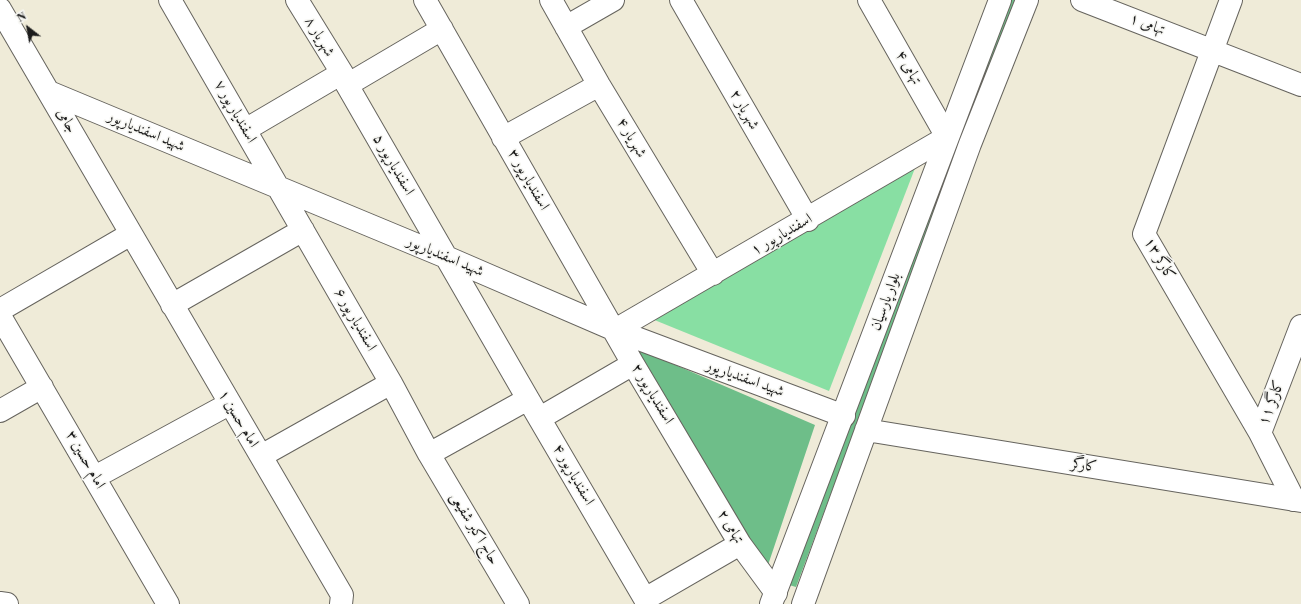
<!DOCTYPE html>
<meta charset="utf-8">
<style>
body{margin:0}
#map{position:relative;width:1301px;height:604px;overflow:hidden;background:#efebd8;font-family:"Libre Bodoni",serif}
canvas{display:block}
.north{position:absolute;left:8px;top:8px;width:40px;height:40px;-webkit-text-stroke:3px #f6f6f2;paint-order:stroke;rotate:329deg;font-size:11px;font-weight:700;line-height:16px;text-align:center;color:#1c1c1c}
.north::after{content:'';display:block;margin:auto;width:14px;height:18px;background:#1c1c1c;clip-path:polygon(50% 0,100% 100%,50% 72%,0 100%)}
</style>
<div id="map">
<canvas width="1301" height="604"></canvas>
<div class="north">N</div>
</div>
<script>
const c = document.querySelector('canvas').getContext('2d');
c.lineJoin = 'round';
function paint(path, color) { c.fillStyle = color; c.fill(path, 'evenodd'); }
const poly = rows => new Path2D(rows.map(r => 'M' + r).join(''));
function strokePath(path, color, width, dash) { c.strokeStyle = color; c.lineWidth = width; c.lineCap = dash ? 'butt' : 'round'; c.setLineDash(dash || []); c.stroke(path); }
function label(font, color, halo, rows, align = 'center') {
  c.font = font + ' "Libre Bodoni",Amiri,serif'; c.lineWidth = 3; c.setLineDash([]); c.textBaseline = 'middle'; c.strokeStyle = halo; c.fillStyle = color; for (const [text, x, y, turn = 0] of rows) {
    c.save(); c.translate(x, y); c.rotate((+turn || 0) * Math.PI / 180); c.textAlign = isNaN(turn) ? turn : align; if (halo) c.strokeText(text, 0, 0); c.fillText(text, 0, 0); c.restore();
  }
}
paint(poly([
 [917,163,829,391,652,319]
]), '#88dfa3');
paint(poly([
 [1007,0,1016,0,983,87,979,90,975,84],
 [945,188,796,587,789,585,936,189],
 [636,348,815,425,764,577]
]), '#6ebe89');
const minor = poly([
 [170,0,391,383,429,454,518,604],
 [297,0,342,73,347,85,528,399,645,599,740,544],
 [425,0,633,364,740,544,776,593],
 [551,0,599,85,713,274],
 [681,0,808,220],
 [1082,0,1301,85],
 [1231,0,1144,234,1260,433],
 [0,9,342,595,341,604],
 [566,27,613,0],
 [347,85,442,29],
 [49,92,446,257,615,330,844,416],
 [245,130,342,73],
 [503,138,599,85],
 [172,305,303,230],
 [0,310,131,234],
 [0,316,168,604],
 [615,330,947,137,869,0],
 [0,411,42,387],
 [540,418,633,364],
 [429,454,528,399],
 [261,456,391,383],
 [95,477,229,404],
 [1294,500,1260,433,1301,326]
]);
const secondary = poly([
 [866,430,1301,501],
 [0,603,7,604],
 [771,604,1000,0],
 [803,604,970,144,1027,0]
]);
strokePath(minor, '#66645e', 24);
strokePath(secondary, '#66645e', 24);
strokePath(minor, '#fff', 22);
strokePath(secondary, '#fff', 22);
label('15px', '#1c1c1c', '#f6f6f2', [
 ["تهامی ۱",1147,25,21],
 ["شهریار ۸",319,37,59],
 ["تهامی ۴",908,68,60],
 ["شهریار ۲",744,110,60],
 ["اسفندیار پور ۷",235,112,60],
 ["جامی",66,121,60],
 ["شهید اسفندیارپور",146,132,23],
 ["شهریار ۴",631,138,59],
 ["اسفندیارپور ۵",393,165,60],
 ["اسفندیارپور ۳",528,180,60],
 ["اسفندیارپور ۱",782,235,-30],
 ["شهید اسفندیارپور",445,257,23],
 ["کارگر ۱۳",1159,259,60],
 ["بلوار پارسیان",886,302,-70],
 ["اسفندیار پور ۶",355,320,60],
 ["شهید اسفندیارپور",745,379,20],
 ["اسفندیارپور ۲",652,394,59],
 ["کارگر ۱۱",1272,403,-69],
 ["امام حسین ۱",238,419,59],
 ["امام حسین ۳",85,460,60],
 ["کارگر",1084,466,9],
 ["اسفندیارپور ۴",573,475,60],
 ["تهامی ۲",730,527,59],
 ["حاج اکبر شفیعی",474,529,59]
]);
</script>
